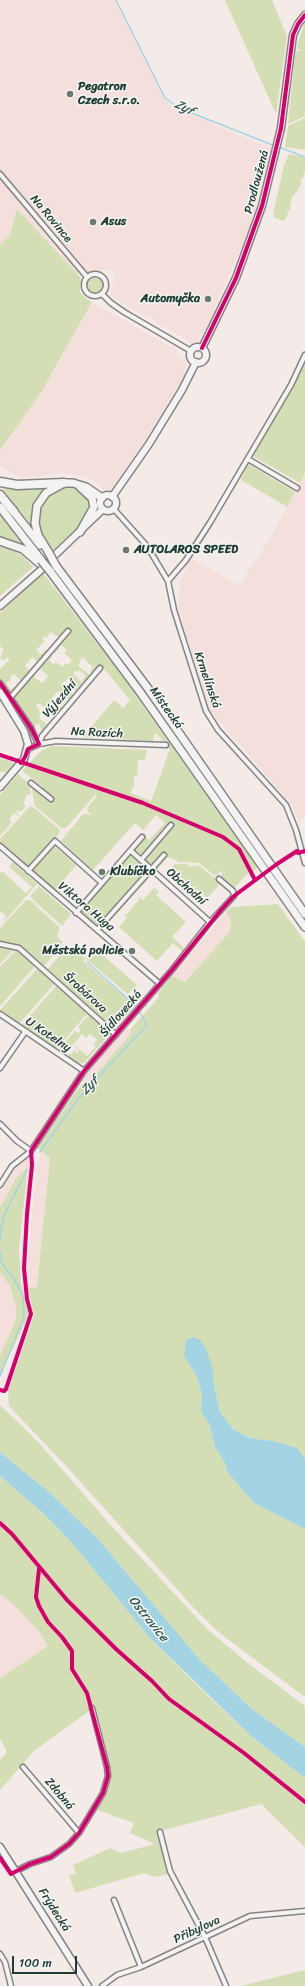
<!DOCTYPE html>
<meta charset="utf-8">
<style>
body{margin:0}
#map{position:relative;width:305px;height:1986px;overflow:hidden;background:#f4eae8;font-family:Sriracha,sans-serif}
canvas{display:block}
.scale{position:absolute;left:12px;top:1956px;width:65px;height:18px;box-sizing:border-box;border:2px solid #1f3d34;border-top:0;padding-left:5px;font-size:12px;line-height:14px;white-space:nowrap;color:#1f3d34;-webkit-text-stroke:3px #f6f6f2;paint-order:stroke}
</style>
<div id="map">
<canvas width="305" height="1986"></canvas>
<div class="scale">100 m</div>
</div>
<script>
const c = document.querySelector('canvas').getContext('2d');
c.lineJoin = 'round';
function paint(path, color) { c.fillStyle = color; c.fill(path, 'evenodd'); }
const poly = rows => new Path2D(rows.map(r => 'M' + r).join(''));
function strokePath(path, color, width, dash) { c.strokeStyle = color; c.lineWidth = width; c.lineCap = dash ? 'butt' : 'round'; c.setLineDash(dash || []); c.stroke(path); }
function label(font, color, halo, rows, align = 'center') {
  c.font = font + ' Sriracha,sans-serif'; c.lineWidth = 3; c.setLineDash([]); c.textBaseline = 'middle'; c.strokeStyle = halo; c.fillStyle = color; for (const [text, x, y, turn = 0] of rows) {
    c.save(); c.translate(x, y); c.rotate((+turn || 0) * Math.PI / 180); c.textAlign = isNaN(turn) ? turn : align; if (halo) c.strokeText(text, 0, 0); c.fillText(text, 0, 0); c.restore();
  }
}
paint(poly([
 [0,0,115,0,163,95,171,106,272,149,250,228,208,324,198,341,192,344,189,342,179,335,165,327,158,325,153,319,143,316,112,296,110,293,115,277,109,269,78,275,17,209,10,235,0,244],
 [93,303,177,350,175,355,186,361,187,365,181,381,142,445,111,489,105,491,89,478,65,473,21,478,0,465,0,453,57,366,89,307],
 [305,473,305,815,299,822,292,805,210,711,178,608,181,579,192,559,239,585,269,540],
 [226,912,231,919,230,931,185,982,172,976],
 [126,1026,130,1030,131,1034,86,1085,81,1080],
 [42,1152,50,1158,37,1287,28,1288,28,1260,37,1162],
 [25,1157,29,1160,28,1166,16,1178,0,1207,0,1187,17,1161],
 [0,1272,10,1286,16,1308,16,1320,0,1355],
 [0,1594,15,1606,41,1634,48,1646,0,1678]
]), '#f4dfdc');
paint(poly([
 [225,0,272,0,287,36,276,114],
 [305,22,305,116,288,124,295,56,296,51,302,51,297,49,298,43],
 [305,118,305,150,285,147,288,126],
 [289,154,305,157,305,173,303,175,304,178,301,178,301,186,299,187,298,190,292,197,290,209,287,213,288,215,284,221,275,218,273,214,284,165],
 [17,209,81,278,80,292,87,299,92,302,43,389,0,451,0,244,10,235],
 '86 286a9 9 0 1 1 18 0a9 9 0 1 1-18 0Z',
 [305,363,305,473,300,483,253,456,293,388],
 [248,464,295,492,287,507,241,480],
 [0,485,48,486,37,501,34,530],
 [64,486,78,488,90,504,76,529,53,550,42,537,38,527,37,512,44,497],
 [0,515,22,542,20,544,0,538],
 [0,544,23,556,33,567,0,596],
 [43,573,119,672,257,866,252,875,250,871,233,889,221,878,223,870,215,876,199,863,179,862,168,857,103,929,76,908,142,834,149,840,165,823,156,815,143,830,135,823,93,870,61,841,83,814,92,815,88,812,87,808,97,796,95,795,66,828,61,828,34,805,32,786,41,789,43,787,22,771,42,750,53,746,147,750,145,760,138,760,137,776,134,776,134,784,135,784,130,793,151,801,170,749,156,733,154,735,153,741,83,737,114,700,123,708,130,700,100,664,92,673,90,672,93,667,82,657,78,666,90,675,84,682,82,680,86,676,79,670,77,672,75,671,73,674,83,683,76,691,74,690,76,687,69,678,61,684,73,695,69,700,58,691,51,699,62,708,55,717,39,703,36,706,39,709,40,719,48,725,42,732,39,723,33,727,13,699,34,675,35,676,34,678,43,683,48,676,39,668,51,655,52,656,49,660,54,665,56,662,62,667,65,663,63,662,68,665,72,660,64,653,67,650,61,645,55,653,54,651,68,634,65,630,58,637,51,632,46,638,44,636,42,638,45,641,36,650,41,655,45,650,47,651,38,662,32,657,25,666,29,670,33,665,34,666,21,681,14,674,10,677,11,680,6,683,10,689,16,686,17,687,10,695,0,679,0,669,10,659,7,657,4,661,0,658,4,650,0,646,0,613],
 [0,758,14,763,6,772,0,772],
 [18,774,29,784,31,794,27,795,23,804,26,806,21,812,18,810,16,812,19,815,18,816,14,813,9,820,12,822,0,836,0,795],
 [30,806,33,807,58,828,60,832,30,868,0,841,0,839],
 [52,846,54,846,76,865,55,890,32,870],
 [13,862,37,884,3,923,6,916,0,911,0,873,4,871,4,873,26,893,32,887,9,867],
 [175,864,187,864,189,867,198,865,221,883,207,898,197,889,195,891,194,890,196,886,193,887,180,876,178,876,179,874,172,867],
 [39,886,71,914,62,926,31,898,31,895],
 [154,888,159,892,156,895,186,922,172,937,185,949,183,952,173,943,157,961,119,927,127,918,124,915,127,914,139,900,138,899,139,897,143,900],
 [26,900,30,900,60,928,57,936,62,941,62,945,44,966,48,969,66,948,71,948,80,953,85,959,83,961,135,1006,84,1063,78,1063,68,1056,68,1054,71,1054,76,1049,75,1045,78,1048,75,1051,77,1053,79,1049,87,1056,96,1046,93,1044,97,1040,90,1034,86,1038,82,1034,72,1046,68,1043,65,1046,67,1049,62,1051,64,1054,58,1050,75,1031,78,1033,81,1030,78,1027,88,1016,87,1014,56,1049,22,1025,57,985,55,983,19,1024,0,1010,38,968,35,966,0,1006,0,967,16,950,14,949,0,964,0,928],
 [278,904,305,942,305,1459,297,1448,273,1441,250,1438,233,1429,220,1412,214,1384,184,1356,196,1375,202,1394,201,1411,210,1426,215,1447,225,1463,228,1473,254,1503,305,1529,305,1697,217,1631,194,1608,66,1466,9,1406,8,1392,34,1315,28,1288,37,1287,50,1158,37,1148,83,1082,86,1085,131,1034,130,1030,159,997,158,993,172,976,185,982,230,931,231,919,226,912,231,907],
 [98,951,137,985,128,994,138,1003,85,958,86,957,90,960],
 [28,1166,19,1250,21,1284,29,1314,0,1375,0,1355,16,1320,16,1308,10,1286,0,1272,0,1207,16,1178],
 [0,1405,38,1442,107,1521,207,1629,249,1664,305,1706,305,1747,252,1709,200,1660,99,1540,50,1493,0,1452],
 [0,1476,44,1514,73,1544,150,1638,201,1689,251,1736,305,1778,305,1847,261,1804,157,1832,168,1874,154,1877,144,1873,75,1893,69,1875,76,1874,73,1865,110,1848,121,1853,155,1844,130,1833,134,1823,95,1809,108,1789,111,1776,92,1709,34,1751,0,1790,0,1760,7,1752,0,1738,0,1678,48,1646,41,1634,15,1606,0,1594],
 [305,1970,305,1986,241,1986]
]), '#d4deb5');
paint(poly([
 [194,1337,201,1341,207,1351,212,1367,214,1384,220,1412,233,1429,250,1438,273,1441,297,1448,305,1459,305,1529,254,1503,228,1473,225,1463,215,1447,210,1426,201,1411,202,1394,196,1375,184,1356,186,1340],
 [0,1452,50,1493,99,1540,200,1660,252,1709,305,1747,305,1778,251,1736,150,1638,73,1544,44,1514,0,1476]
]), '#a4d4e3');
strokePath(poly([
 [116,0,165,98,179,108,275,146],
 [279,147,305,157],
 [40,1152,78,1099,147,1025,137,1007,87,962],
 [0,1239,1,1228,6,1211,27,1170],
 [0,1251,2,1264,14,1279,23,1296,24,1317,0,1376]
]), '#a4d4e3', 1.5);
const minor = poly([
 [0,174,87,277],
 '84 285a11 11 0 1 1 22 0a11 11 0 1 1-22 0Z',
 [102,294,111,303,124,312,191,351],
 [248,459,297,488],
 [113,508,147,546,168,581,186,560,211,521,291,385,305,355],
 [168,581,174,610,206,711,218,730,286,805,296,830,305,863],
 [0,683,31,728,38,744],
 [10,698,68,631],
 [39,744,42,736,100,668],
 [28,749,39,744,56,741,166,745],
 [31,783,51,799],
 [0,846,160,984],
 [131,851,210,922],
 [141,860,171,825],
 [28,871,55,841,102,883],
 [76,913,142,837],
 [97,930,164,855],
 [0,944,19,948,116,1035],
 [0,1014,84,1071],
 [0,1068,25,1032],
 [0,1124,17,1141,31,1151],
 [0,1185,12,1166,31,1151,84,1071,172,970,210,922,234,896,233,891,219,879],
 [23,1767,79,1833],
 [160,1832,170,1871,205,1937,226,1986],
 [16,1871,30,1864,51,1857,69,1844,79,1833,103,1793,108,1776,107,1767,92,1708],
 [114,1900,141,1967],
 [0,1954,5,1962,11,1986],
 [102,1986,117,1975,141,1967,250,1916,305,1911]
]);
const secondary = poly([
 '190 355a8 8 0 1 1 16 0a8 8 0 1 1-16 0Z',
 [202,348,236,278,262,206,281,128,293,35,298,24,305,15],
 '100 503a8 8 0 1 1 16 0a8 8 0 1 1-16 0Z',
 [112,497,149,444,182,390,196,362],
 [55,555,103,509],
 [0,606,41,570],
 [0,692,24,731,28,744,24,759,0,787],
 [0,1847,88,1986]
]);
const trunk = poly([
 [0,507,41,560],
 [14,512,40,545],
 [80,532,94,507,92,498,80,487],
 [0,541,23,549,39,563],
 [49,553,38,535,35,523,37,506,46,493,64,483,73,483,86,487,102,498],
 [56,566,147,687,305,914],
 [50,571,140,692,305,927]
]);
const motorway = poly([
 [0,482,17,485,64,483],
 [0,495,14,512]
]);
strokePath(minor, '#848583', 7);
strokePath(secondary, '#848583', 9);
strokePath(trunk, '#848583', 10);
strokePath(motorway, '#848583', 11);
strokePath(minor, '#f5f3f1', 4);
strokePath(secondary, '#f5f3f1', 6);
strokePath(trunk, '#f5f3f1', 7);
strokePath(motorway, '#f5f3f1', 8);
const trunkBridge = poly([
 [49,553,56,566],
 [41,560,50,571]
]);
strokePath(trunkBridge, '#848583', 10, []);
strokePath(trunkBridge, '#f5f3f1', 7);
strokePath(poly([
 [202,348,236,278,262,206,281,128,293,35,298,24,305,15],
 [0,683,31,728,39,744,28,749,25,757,21,763],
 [0,755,143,803,223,837,239,849,255,880],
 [0,1390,4,1391,6,1389,31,1314,27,1299,24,1268,27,1214,32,1165,31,1151,84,1071,172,970,221,910,234,896,277,864,297,851,298,853,305,851],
 [0,1523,12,1534,67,1600,116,1649,152,1681,169,1699,244,1753,305,1802],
 [0,1858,11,1874,30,1864,51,1857,69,1844,79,1833,103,1793,108,1776,107,1767,87,1693,72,1669,72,1651,62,1637,48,1622,39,1606,36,1597,39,1569]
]), '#d6006c', 4);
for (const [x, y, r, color] of [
 [70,94,4,"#6a7a73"],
 [93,222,4,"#6a7a73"],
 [208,299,4,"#6a7a73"],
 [126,550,4,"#6a7a73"],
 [102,872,4,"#6a7a73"],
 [132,951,4,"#6a7a73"]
]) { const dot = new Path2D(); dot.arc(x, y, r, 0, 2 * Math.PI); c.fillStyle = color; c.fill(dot); strokePath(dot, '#f6f6f2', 1.5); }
label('bold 12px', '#1f3d34', '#f6f6f2', [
 ["Pegatron",78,87],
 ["Czech s.r.o.",78,101],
 ["Asus",101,222],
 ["Automyčka",200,299,"right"],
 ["AUTOLAROS SPEED",134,550],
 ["Klubíčko",110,872],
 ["Městská policie",124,951,"right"]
], 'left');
label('12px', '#1f3d34', '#f6f6f2', [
 ["Prodloužená",257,182,-75],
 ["Na Rovince",51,219,50],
 ["Krmelínská",207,680,71],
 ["Výjezdní",60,699,-49],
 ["Místecká",166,708,55],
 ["Na Rozích",97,733,3],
 ["Obchodní",186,887,42],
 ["Viktora Huga",86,907,40],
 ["Šrobárova",85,993,42],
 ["Šídlovecká",121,1014,-49],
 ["U Kotelny",48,1035,34],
 ["Zdobná",59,1794,50],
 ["Frýdecká",54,1910,58],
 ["Přibylova",197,1930,-25]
]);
label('italic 13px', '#335957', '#f6f6f2', [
 ["Zyf",184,108,26],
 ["Zyf",90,1086,-47],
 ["Ostravice",148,1619,51]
]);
</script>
